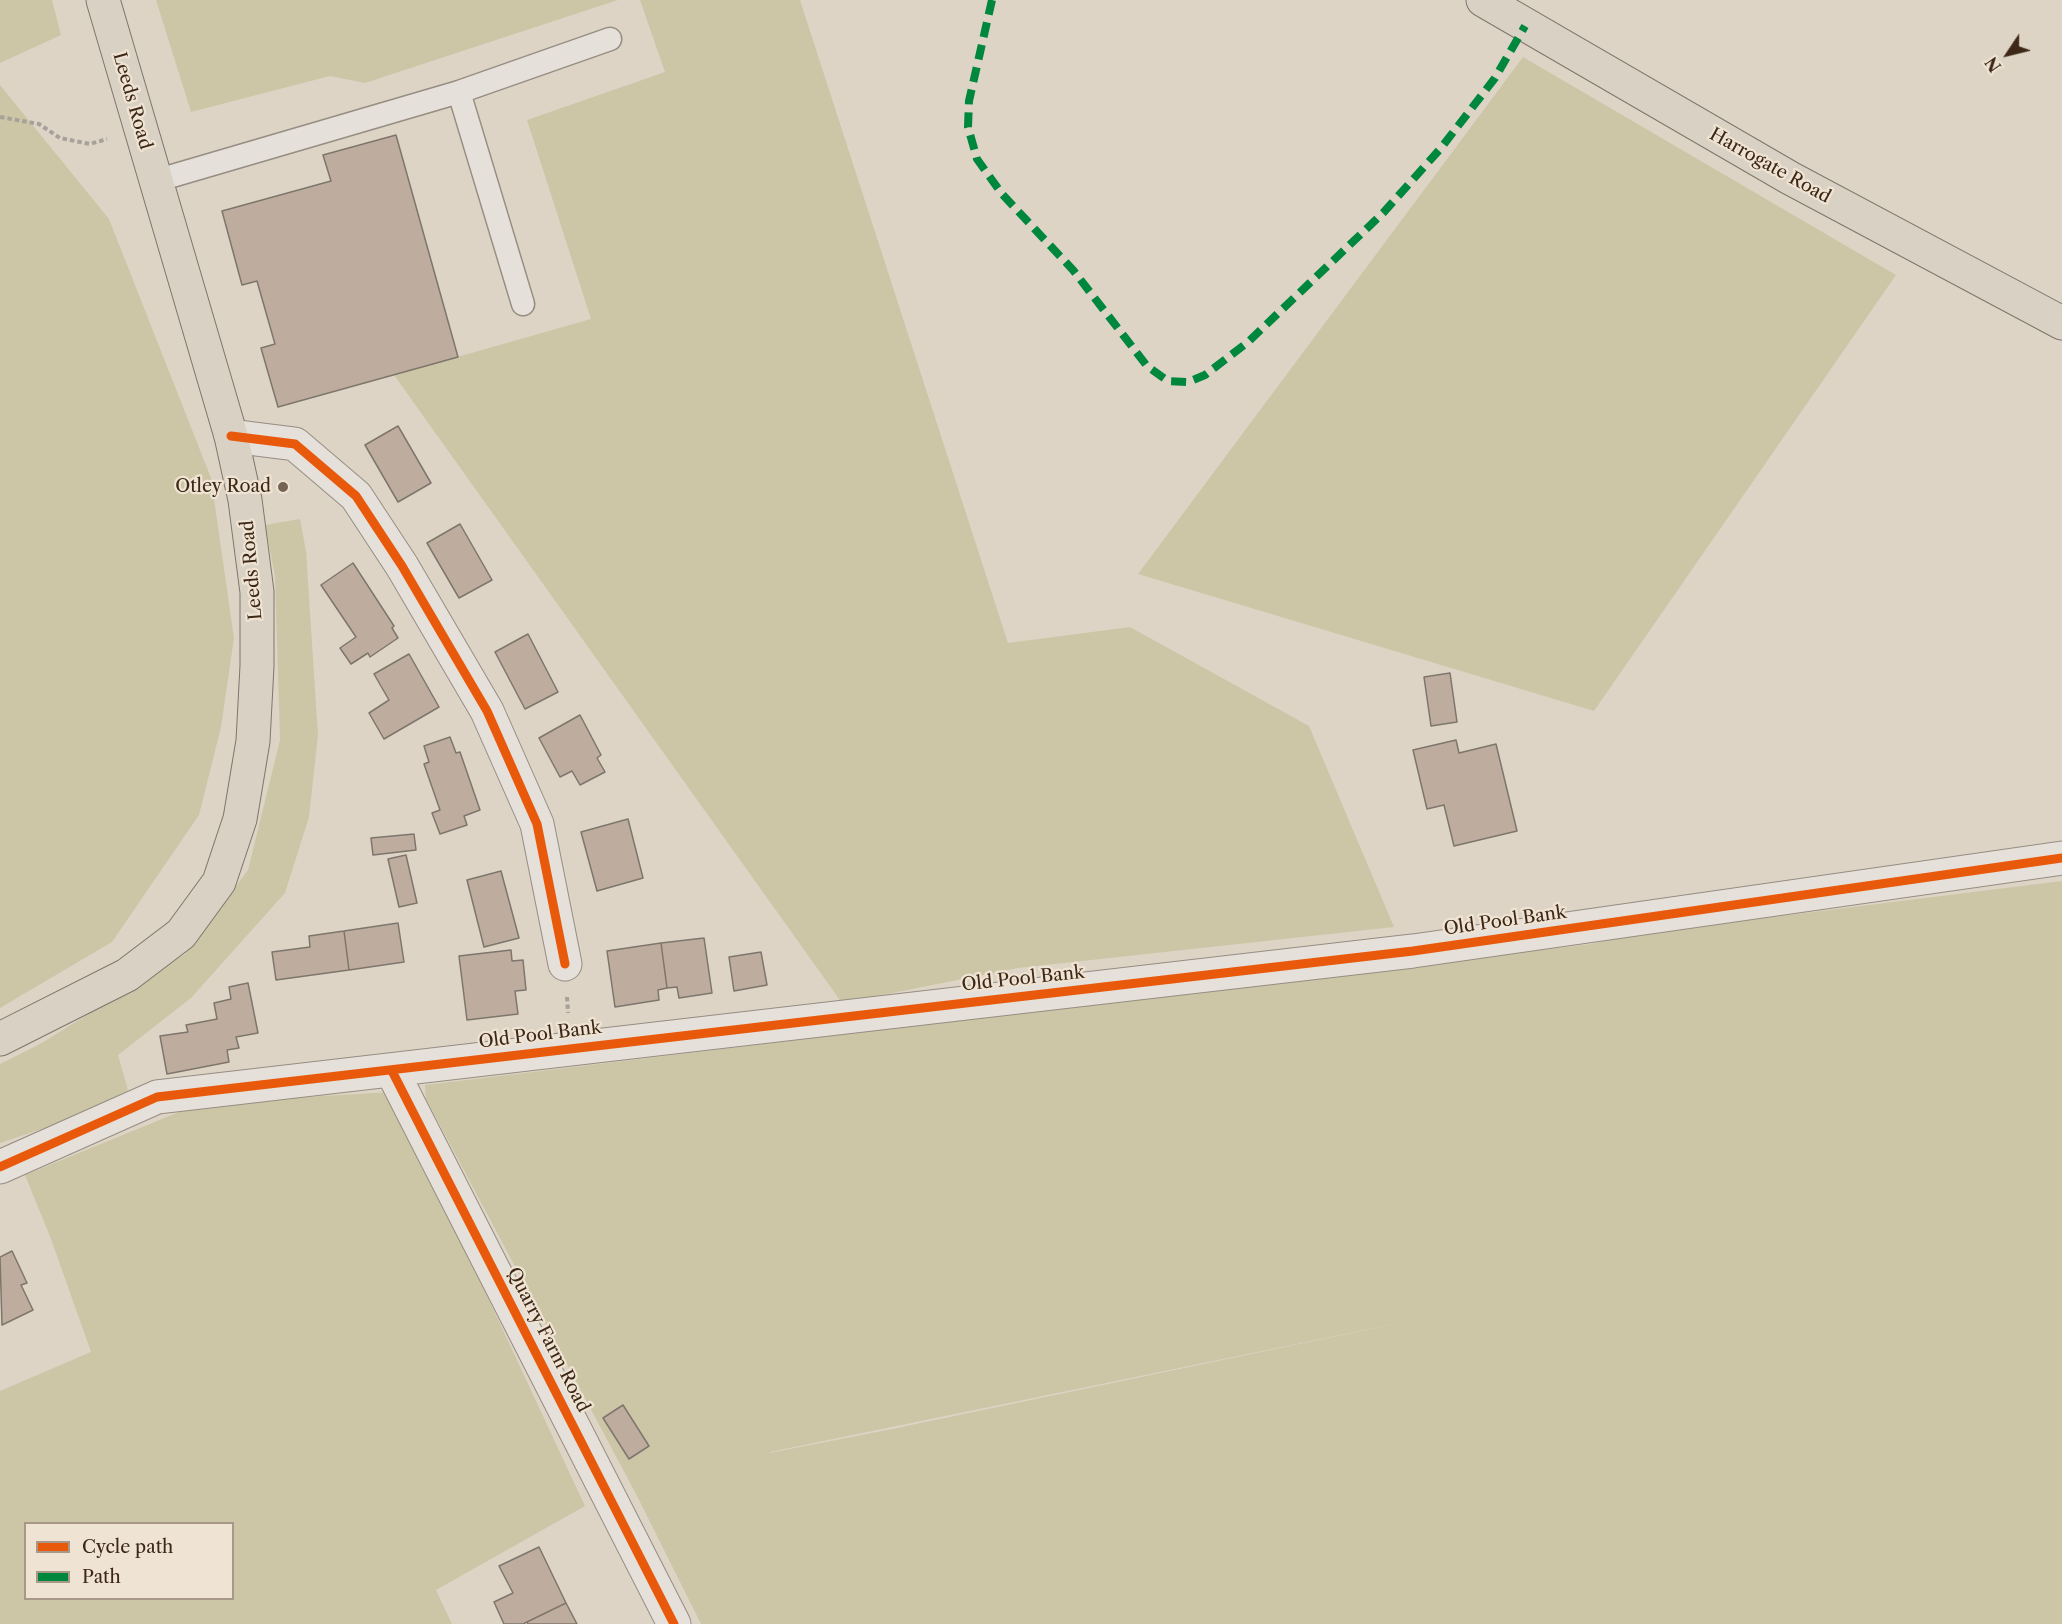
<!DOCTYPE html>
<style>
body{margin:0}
#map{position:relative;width:2062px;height:1624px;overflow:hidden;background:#ddd4c6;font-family:"Libre Caslon Text",serif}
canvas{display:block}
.legend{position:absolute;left:24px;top:1522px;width:210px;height:78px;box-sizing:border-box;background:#efe4d3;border:2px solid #a89888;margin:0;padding:8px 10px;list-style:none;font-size:18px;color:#3d2717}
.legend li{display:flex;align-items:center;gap:12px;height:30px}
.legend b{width:30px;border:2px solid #a89888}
.north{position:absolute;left:1978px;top:24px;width:60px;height:60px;-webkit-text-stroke:4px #efe4d3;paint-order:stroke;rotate:235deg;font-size:16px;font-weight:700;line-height:24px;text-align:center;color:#3d2717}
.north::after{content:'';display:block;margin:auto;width:21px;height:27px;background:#3d2717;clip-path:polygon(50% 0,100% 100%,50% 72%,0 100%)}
</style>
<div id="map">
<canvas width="2062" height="1624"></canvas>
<ul class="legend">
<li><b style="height:8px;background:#e8590c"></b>Cycle path</li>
<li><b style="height:8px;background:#00873e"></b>Path</li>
</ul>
<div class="north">N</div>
</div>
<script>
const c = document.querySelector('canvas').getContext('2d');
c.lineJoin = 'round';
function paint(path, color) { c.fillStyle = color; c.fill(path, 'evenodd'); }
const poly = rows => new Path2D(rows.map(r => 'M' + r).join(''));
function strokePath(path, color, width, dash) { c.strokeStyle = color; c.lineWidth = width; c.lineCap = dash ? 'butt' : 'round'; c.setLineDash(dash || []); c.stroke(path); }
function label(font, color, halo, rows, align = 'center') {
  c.font = font + ' "Libre Caslon Text",serif'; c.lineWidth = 4.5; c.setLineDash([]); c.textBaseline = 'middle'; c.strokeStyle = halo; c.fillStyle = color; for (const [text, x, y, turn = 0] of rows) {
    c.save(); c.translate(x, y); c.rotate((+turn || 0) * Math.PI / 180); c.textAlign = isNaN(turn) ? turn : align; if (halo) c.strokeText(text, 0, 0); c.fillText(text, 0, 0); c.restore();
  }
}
paint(poly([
 [0,0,52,0,61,35,0,63],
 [156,0,618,0,365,83,330,76,191,112],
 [640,0,800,0,1008,643,1130,627,1309,726,1394,927,1018,968,842,1003,394,375,591,319,527,120,665,72],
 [1523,57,1896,275,1594,711,1138,574],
 [0,85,109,219,211,478,234,638,221,727,199,815,112,942,0,1008],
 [300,519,306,551,318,735,309,817,285,893,191,998,118,1055,128,1090,90,1113,0,1143,0,1064,40,1044,185,954,248,870,280,740,275,576,265,525],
 [2062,881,2062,1624,701,1624,636,1494,426,1099,425,1085,1591,944,1636,934],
 [1433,1316,892,1429,769,1453,770,1452],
 [392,1092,585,1506,436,1590,452,1624,0,1624,0,1391,91,1352,51,1239,25,1175,201,1103],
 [26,1524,232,1524,232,1598,26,1598]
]), '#ccc6a6');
const building = poly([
 [396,135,458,357,278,407,261,348,275,344,257,281,242,285,222,211,331,181,323,155,396,135],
 [398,426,431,483,398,502,365,445,398,426],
 [460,524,492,580,459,598,427,543,460,524],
 [353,563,394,626,392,628,398,638,370,657,368,653,351,664,340,648,356,637,321,585,353,563],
 [528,634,558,692,525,709,495,652,528,634],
 [409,654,439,707,384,739,369,713,389,700,374,674,409,654],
 [1450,673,1457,722,1431,726,1424,677,1450,673],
 [580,715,601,755,597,758,605,772,580,785,572,771,560,777,539,738,580,715],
 [450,737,456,753,460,752,480,810,464,816,467,825,440,834,432,813,440,810,424,764,429,762,424,746,450,737],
 [1456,740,1459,753,1496,744,1517,831,1454,846,1444,805,1427,809,1413,750,1456,740],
 [628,819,643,878,597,891,581,832,628,819],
 [414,834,416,850,373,855,371,838,414,834],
 [406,855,417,903,399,907,388,859,406,855],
 [501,871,519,938,484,947,467,880,501,871],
 [398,923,404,962,349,970,344,931,398,923],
 [344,931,349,970,276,980,272,952,310,947,309,936,344,931],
 [704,938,712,993,679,998,677,987,667,988,661,943,704,938],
 [661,943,667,988,658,990,659,1000,615,1007,607,951,661,943],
 [511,950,512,961,523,960,526,990,515,991,518,1014,467,1020,459,956,511,950],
 [761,952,767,985,734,991,729,957,761,952],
 [248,983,258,1033,236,1037,239,1048,227,1050,229,1062,167,1074,160,1036,188,1032,186,1025,217,1019,214,1003,231,999,229,987,248,983],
 [12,1251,27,1283,21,1285,33,1310,2,1325,0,1257,12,1251],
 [623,1405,649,1446,629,1459,603,1418,623,1405],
 [539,1547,566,1603,523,1624,504,1624,494,1602,513,1593,499,1566,539,1547],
 [566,1603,577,1624,528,1624,527,1622,566,1603]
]);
paint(building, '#bead9f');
strokePath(building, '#7e766c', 1.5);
const service = poly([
 [459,92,610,39],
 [155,181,459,92,523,304]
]);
const minor = poly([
 [231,436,295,444,356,496,402,566,487,711,537,824,565,964],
 [392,1071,674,1624],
 [0,1167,157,1097,1413,951,2062,858]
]);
const trunk = poly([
 [1483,0,1790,178,2062,323],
 [0,1039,127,975,181,934,219,882,240,819,253,741,257,666,257,592,245,500,231,436,103,0]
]);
strokePath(service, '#968d83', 25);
strokePath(minor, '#968d83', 35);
strokePath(trunk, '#7e766c', 35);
strokePath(poly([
 [0,117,39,124,60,138,90,144,107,139],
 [567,997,568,1013]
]), '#a7a19a', 4, [4.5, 3]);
strokePath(service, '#e5e0d9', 22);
strokePath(minor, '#e5e0d9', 33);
strokePath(trunk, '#d9d1c4', 33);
strokePath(poly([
 [992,0,969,101,968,127,977,159,1002,194,1073,270,1147,366,1168,381,1188,382,1205,375,1248,342,1383,213,1441,148,1495,78,1525,26]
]), '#00873e', 8, [15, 8]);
strokePath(poly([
 [231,436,295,444,356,496,402,566,487,711,537,824,565,964],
 [392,1071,674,1624],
 [0,1167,157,1097,1413,951,2062,858]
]), '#e8590c', 9);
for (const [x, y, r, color] of [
 [283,487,6,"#756454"]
]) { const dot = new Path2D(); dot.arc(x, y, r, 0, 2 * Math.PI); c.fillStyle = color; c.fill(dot); strokePath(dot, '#efe4d3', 2); }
label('18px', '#3d2717', '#efe4d3', [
 ["Leeds Road",132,101,74],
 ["Harrogate Road",1770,166,29],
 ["Leeds Road",252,570,-95],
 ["Old Pool Bank",1505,921,-8],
 ["Old Pool Bank",1023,979,-6],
 ["Old Pool Bank",540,1035,-7],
 ["Quarry Farm Road",548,1340,63]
]);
label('18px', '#3d2717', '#efe4d3', [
 ["Otley Road",271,487]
], 'right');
</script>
